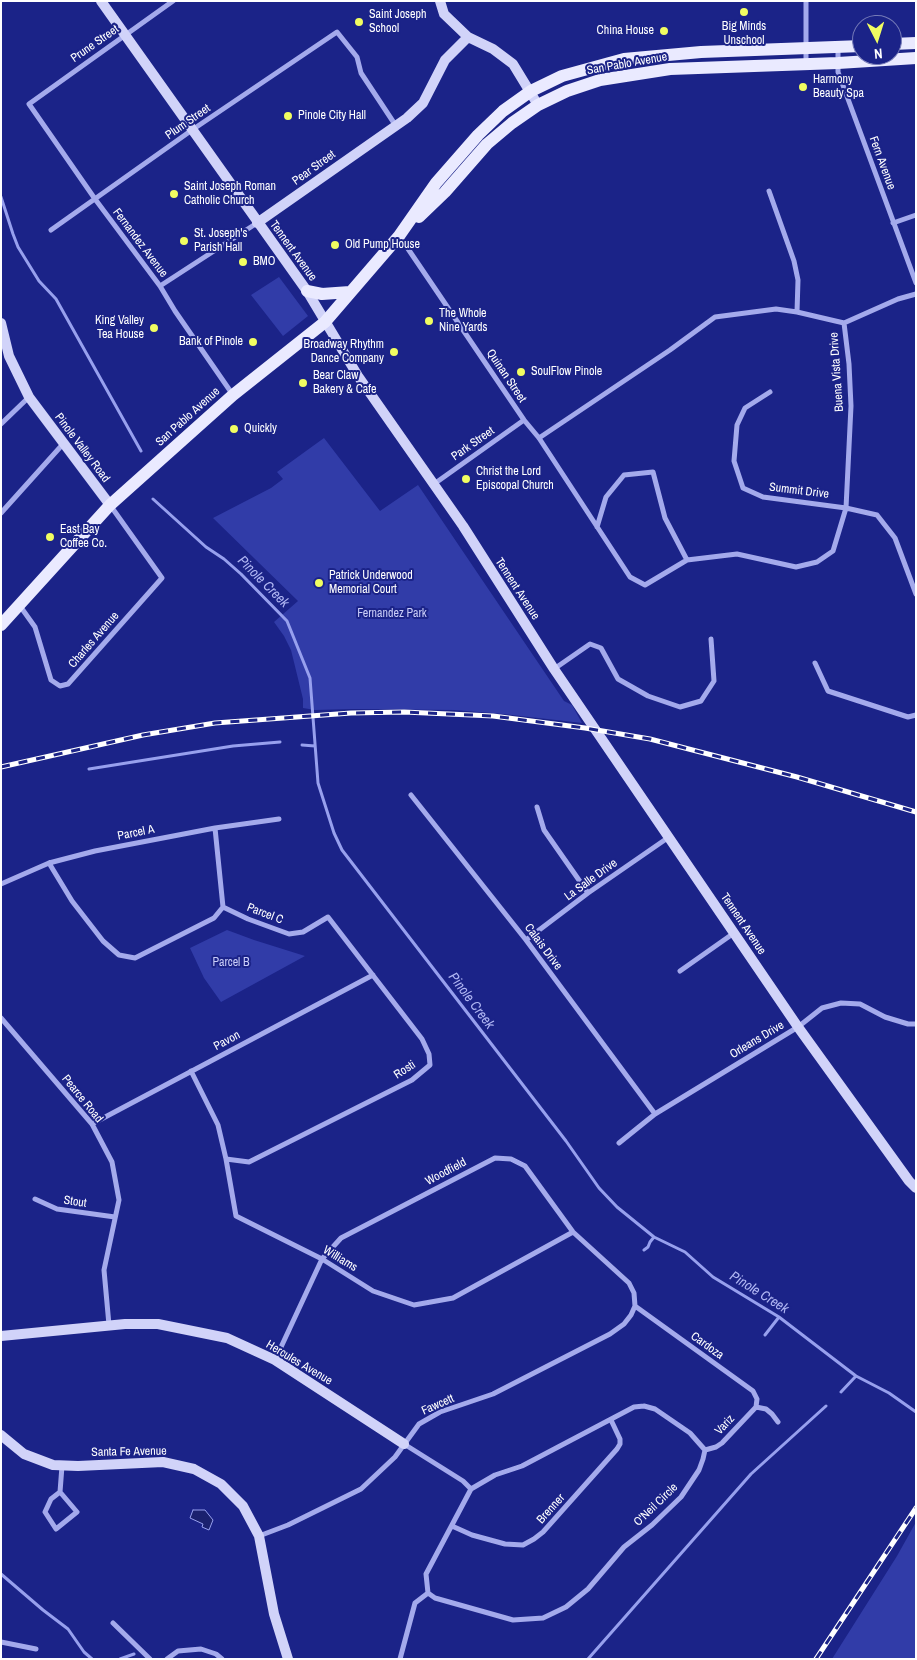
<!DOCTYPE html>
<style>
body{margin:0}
#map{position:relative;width:917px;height:1660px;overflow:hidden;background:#1b2388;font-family:"Archivo Narrow",sans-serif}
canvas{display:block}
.frame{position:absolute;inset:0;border:2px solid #fff;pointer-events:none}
.north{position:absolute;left:852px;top:15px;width:50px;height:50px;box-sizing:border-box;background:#1b2388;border:1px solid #767bb8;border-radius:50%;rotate:175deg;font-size:14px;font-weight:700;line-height:20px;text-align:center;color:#fff}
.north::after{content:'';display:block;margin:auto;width:18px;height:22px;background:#f1fd61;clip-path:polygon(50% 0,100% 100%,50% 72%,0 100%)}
</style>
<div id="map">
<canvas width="917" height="1660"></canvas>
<div class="frame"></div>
<div class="north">N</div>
</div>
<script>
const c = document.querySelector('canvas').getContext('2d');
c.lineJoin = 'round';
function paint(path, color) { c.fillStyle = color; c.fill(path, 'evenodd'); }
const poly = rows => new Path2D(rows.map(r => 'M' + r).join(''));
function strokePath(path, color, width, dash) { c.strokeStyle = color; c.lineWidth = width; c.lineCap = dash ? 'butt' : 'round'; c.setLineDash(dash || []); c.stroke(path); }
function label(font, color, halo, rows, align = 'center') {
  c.font = font + ' "Archivo Narrow",sans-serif'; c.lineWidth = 4; c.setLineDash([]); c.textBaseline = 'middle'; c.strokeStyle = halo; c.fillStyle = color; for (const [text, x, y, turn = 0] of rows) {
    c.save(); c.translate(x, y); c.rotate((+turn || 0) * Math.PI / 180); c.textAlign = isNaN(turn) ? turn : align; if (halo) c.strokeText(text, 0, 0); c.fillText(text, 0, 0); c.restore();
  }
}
paint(poly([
 [279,277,308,316,283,336,251,295],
 [324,438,380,511,418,485,564,701,572,705,582,723,503,714,454,710,353,709,315,710,303,708,303,699,291,650,284,636,274,622,298,601,213,518,271,488,283,479,277,472],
 [227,930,254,940,305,956,221,1002,204,978,190,948],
 [916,1522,916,1659,832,1659,897,1556]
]), '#313ca8');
const water = poly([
 [193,1510,205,1510,213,1520,209,1530,202,1527,203,1524,190,1518,193,1510]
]);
paint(water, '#1b216e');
strokePath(water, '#97a0ee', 1);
strokePath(poly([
 [1,197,13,234,18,247,39,281,56,299,141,451],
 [153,499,206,547,224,559,241,574,287,621,310,678,318,783,334,833,342,850,566,1141,599,1188,617,1207,654,1237,685,1252,713,1277,779,1317,856,1376,889,1393,916,1412],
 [302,745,315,746],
 [89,769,233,746,280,742],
 [644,1250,648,1247,650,1242,654,1237],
 [765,1335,779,1317],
 [841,1392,856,1376],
 [1,1574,43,1610,68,1629,84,1652,92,1659],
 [120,1659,134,1654],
 [588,1659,751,1474,826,1406]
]), '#97a0ee', 3);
strokePath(poly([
 [173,1,29,104,95,199,160,286,175,311,233,395],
 [806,1,806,63],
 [838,48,838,72,916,283],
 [769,191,794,261,798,280,797,312],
 [893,223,916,215],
 [51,230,192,130,337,32,357,57,361,73,396,126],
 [400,237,524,420,539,438,630,577,645,585,687,560],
 [160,286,257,223],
 [844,323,898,299,916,294],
 [770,392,745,408,737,425,734,461,743,488,763,497,846,508,877,515,895,538,916,594],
 [1,424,29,397],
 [539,438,670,350,715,317,776,309,797,312,844,323],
 [434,484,524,420],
 [1,513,63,444],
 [597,527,606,497,624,475,653,472,665,518,687,560,737,554,796,567,817,562,833,551,846,508,851,406,849,364,844,323],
 [20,606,35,627,51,680,60,686,68,684,162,578,110,505],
 [815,663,828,691,908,717,916,715],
 [554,669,590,644,601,648,618,679,648,696,680,707,701,701,714,681,711,639],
 [411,795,526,940,655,1114],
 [537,807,544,830,588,893],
 [49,863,72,901,103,941,119,955,135,958,214,918,223,907,215,828],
 [1,884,49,863,95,851,215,828,279,819],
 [223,907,248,919,289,934,303,932,328,917,422,1039,429,1054,430,1065,412,1080,249,1162,226,1159],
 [526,940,588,893,669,837],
 [680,971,734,933],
 [1,1018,92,1124,112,1162,119,1200,104,1270,109,1325],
 [191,1071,218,1125,226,1159,236,1216,322,1259,373,1291,414,1305,453,1298,573,1232],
 [92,1124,373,975],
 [619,1143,655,1114,798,1027,822,1008,841,1003,860,1004,885,1017,908,1024,916,1024],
 [35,1199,57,1209,115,1217],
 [635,1306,753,1391,757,1399,756,1407],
 [644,1406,655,1409,690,1433,705,1450,703,1459,699,1470,681,1497,652,1525,624,1547,588,1589,566,1607,543,1618,513,1620,435,1598,428,1593,426,1574,471,1489,495,1475,522,1466,634,1407,644,1406],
 [756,1407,766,1409,772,1414,778,1422],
 [404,1444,463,1481,471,1489],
 [705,1450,716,1447,722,1443,756,1407],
 [60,1492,51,1499,45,1512,56,1529,77,1512,60,1492,62,1466],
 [452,1526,472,1535,505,1544,523,1545,534,1539,543,1532,617,1449,620,1444,620,1439,611,1420],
 [259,1536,288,1525,361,1489,395,1457,419,1424,440,1412,493,1394,610,1334,624,1324,631,1315,635,1306,634,1293,629,1283,573,1232,525,1166,511,1159,495,1158,341,1238,322,1259,275,1360],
 [113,1623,150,1659],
 [1,1642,36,1649],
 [167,1659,178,1651,201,1649,216,1654,222,1659],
 [400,1659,415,1603,428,1593]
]), '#a4aaec', 5);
strokePath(poly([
 [101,1,307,291,358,376,463,526,554,669,798,1027,909,1181,916,1188],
 [440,1,444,14,468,37,493,49,513,64,538,105],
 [257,223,407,118,423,103,445,60,468,37],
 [1,323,9,356,29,397,110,505],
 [1,1336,125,1324,158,1324,227,1338,275,1360,404,1444],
 [1,1435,24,1454,53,1465,78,1466,163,1462,194,1469,221,1484,243,1506,259,1536,274,1614,288,1659]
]), '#d1d3f9', 10);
strokePath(poly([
 [892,44,916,43],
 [419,217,445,192,487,144,512,123,538,105,567,91,600,80,670,69,838,63,916,58],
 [307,291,322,294,350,292],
 [1,625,110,505,233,395,325,322,399,236,436,183,478,135,503,111,531,91,562,76,624,59,701,52,862,46]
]), '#eaeaff', 12);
const rail = poly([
 [1,767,143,735,215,723,351,713,404,712,493,716,585,728,650,739,797,777,916,812],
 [816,1659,916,1508]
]);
strokePath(rail, '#fff', 5);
strokePath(rail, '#1b2388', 3, [9]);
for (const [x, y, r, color] of [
 [744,12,5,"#f1fd61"],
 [359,22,5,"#f1fd61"],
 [664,31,5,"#f1fd61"],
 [803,87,5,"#f1fd61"],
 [288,116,5,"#f1fd61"],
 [174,194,5,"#f1fd61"],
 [184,241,5,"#f1fd61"],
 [335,245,5,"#f1fd61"],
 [243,262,5,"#f1fd61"],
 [429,321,5,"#f1fd61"],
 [154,328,5,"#f1fd61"],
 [253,342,5,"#f1fd61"],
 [394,352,5,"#f1fd61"],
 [521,372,5,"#f1fd61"],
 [303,383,5,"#f1fd61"],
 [234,429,5,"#f1fd61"],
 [466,479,5,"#f1fd61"],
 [50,537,5,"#f1fd61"],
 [319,583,5,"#f1fd61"]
]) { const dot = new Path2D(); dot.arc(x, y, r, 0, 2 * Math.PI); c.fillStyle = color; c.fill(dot); strokePath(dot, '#1b2388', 2); }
label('12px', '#fff', '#1b2388', [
 ["Saint Joseph",369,15],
 ["School",369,29],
 ["Big Minds",744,27,"center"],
 ["Unschool",744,41,"center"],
 ["China House",654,31,"right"],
 ["Harmony",813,80],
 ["Beauty Spa",813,94],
 ["Pinole City Hall",298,116],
 ["Saint Joseph Roman",184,187],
 ["Catholic Church",184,201],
 ["St. Joseph's",194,234],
 ["Parish Hall",194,248],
 ["Old Pump House",345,245],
 ["BMO",253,262],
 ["The Whole",439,314],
 ["Nine Yards",439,328],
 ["King Valley",144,321,"right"],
 ["Tea House",144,335,"right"],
 ["Bank of Pinole",243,342,"right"],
 ["Broadway Rhythm",384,345,"right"],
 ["Dance Company",384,359,"right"],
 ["SoulFlow Pinole",531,372],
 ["Bear Claw",313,376],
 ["Bakery & Cafe",313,390],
 ["Quickly",244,429],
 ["Christ the Lord",476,472],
 ["Episcopal Church",476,486],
 ["East Bay",60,530],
 ["Coffee Co.",60,544],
 ["Patrick Underwood",329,576],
 ["Memorial Court",329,590]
], 'left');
label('12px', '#fff', '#1b2388', [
 ["Prune Street",95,44,-35],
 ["San Pablo Avenue",627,64,-10],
 ["Plum Street",188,122,-35],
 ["Fern Avenue",882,163,70],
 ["Pear Street",314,168,-36],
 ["Fernandez Avenue",140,243,53],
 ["Tennent Avenue",293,251,54],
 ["Buena Vista Drive",837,372,-94],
 ["Quinan Street",506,376,56],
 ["San Pablo Avenue",188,417,-42],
 ["Park Street",473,444,-35],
 ["Pinole Valley Road",82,448,53],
 ["Summit Drive",799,491,7],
 ["Tennent Avenue",517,589,57],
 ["Charles Avenue",94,640,-49],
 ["Parcel A",136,833,-11],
 ["La Salle Drive",591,880,-36],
 ["Parcel C",265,914,21],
 ["Tennent Avenue",743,924,56],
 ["Calais Drive",543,947,53],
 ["Orleans Drive",757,1040,-31],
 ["Pavon",227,1041,-28],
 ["Rosti",405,1070,-33],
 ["Pearce Road",82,1099,51],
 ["Woodfield",446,1172,-28],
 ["Stout",75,1202,8],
 ["Williams",340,1259,31],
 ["Cardoza",707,1346,36],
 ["Hercules Avenue",299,1363,31],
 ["Fawcett",438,1405,-24],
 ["Variz",725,1425,-47],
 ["Santa Fe Avenue",129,1452,-1],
 ["O'Neil Circle",656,1505,-44],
 ["Brenner",551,1509,-48]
]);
label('12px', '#cacef9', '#1b2388', [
 ["Fernandez Park",392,614],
 ["Parcel B",231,963]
]);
label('italic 14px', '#b0b6f3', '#1b2388', [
 ["Pinole Creek",263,582,45],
 ["Pinole Creek",471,1001,53],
 ["Pinole Creek",759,1293,32]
]);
</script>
